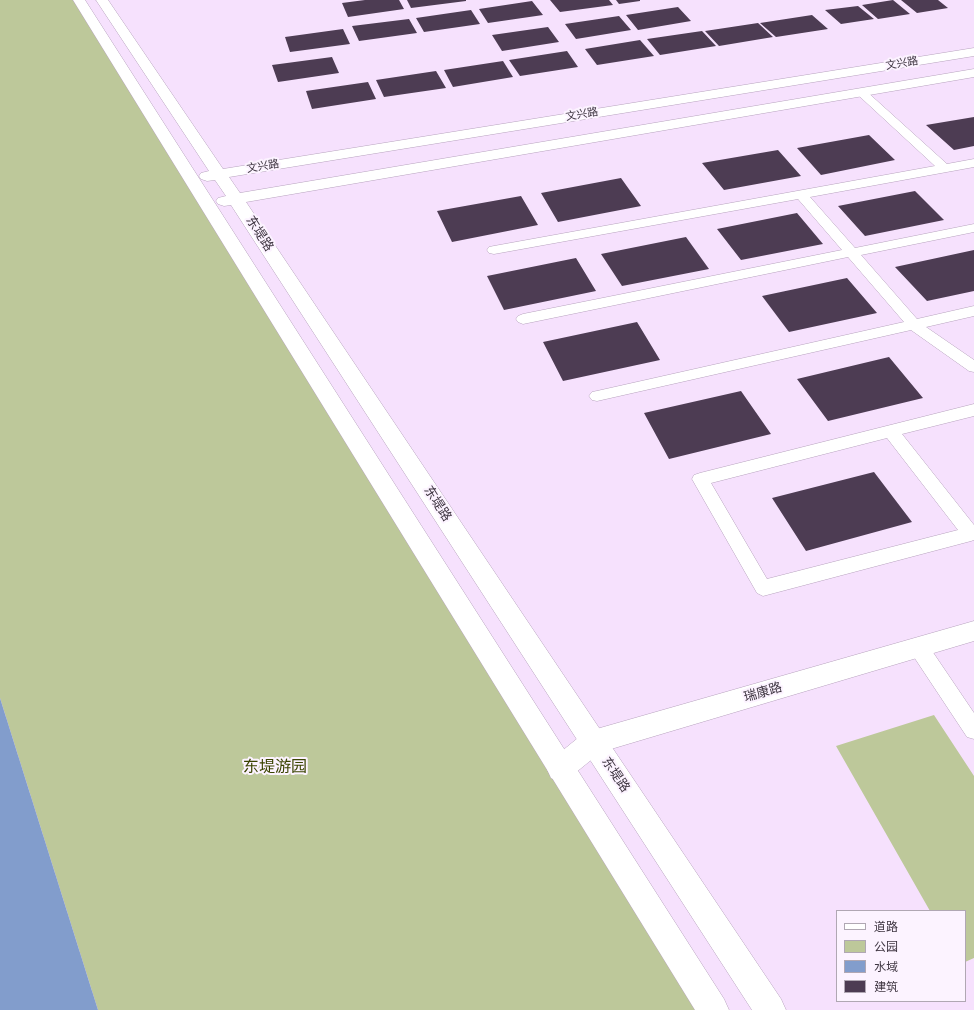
<!DOCTYPE html>
<meta charset="utf-8">
<style>
body{margin:0}
#map{position:relative;width:974px;height:1010px;overflow:hidden;background:#f6e1fd;font-family:"Sofia Sans Condensed","Noto Sans SC",sans-serif}
canvas{display:block}
.legend{position:absolute;left:836px;top:910px;width:130px;height:92px;box-sizing:border-box;background:#fcf3ff;border:1px solid #b0a7b3;margin:0;padding:5px 7px;list-style:none;font-size:12px;color:#3f3642}
.legend li{display:flex;align-items:center;gap:8px;height:20px}
.legend b{width:20px;border:1px solid #b0a7b3}
</style>
<div id="map">
<canvas width="974" height="1010"></canvas>
<ul class="legend">
<li><b style="height:5px;background:#fff"></b>道路</li>
<li><b style="height:11px;background:#bdc89a"></b>公园</li>
<li><b style="height:11px;background:#829dcc"></b>水域</li>
<li><b style="height:11px;background:#4d3c53"></b>建筑</li>
</ul>
</div>
<script>
const c = document.querySelector('canvas').getContext('2d');
c.lineJoin = 'round';
function paint(path, color) { c.fillStyle = color; c.fill(path, 'evenodd'); }
const poly = rows => new Path2D(rows.map(r => 'M' + r).join(''));
function strokePath(path, color, width, dash) { c.strokeStyle = color; c.lineWidth = width; c.lineCap = dash ? 'butt' : 'round'; c.setLineDash(dash || []); c.stroke(path); }
function label(font, color, halo, rows, align = 'center') {
  c.font = font + ' "Sofia Sans Condensed","Noto Sans SC",sans-serif'; c.lineWidth = 4; c.setLineDash([]); c.textBaseline = 'middle'; c.strokeStyle = halo; c.fillStyle = color; for (const [text, x, y, turn = 0] of rows) {
    c.save(); c.translate(x, y); c.rotate((+turn || 0) * Math.PI / 180); c.textAlign = isNaN(turn) ? turn : align; if (halo) c.strokeText(text, 0, 0); c.fillText(text, 0, 0); c.restore();
  }
}
paint(poly([
 [0,0,79,0,713,1010,98,1010,0,698],
 [934,715,974,776,974,958,965,962,965,911,930,911,836,746]
]), '#bdc89a');
paint(poly([
 [0,698,98,1010,0,1010]
]), '#829dcc');
paint(poly([
 [365,0,399,0,404,9,348,17,342,3],
 [407,0,466,0,466,1,411,8],
 [550,0,609,0,613,5,560,12],
 [616,0,640,0,640,1,619,4],
 [893,0,910,14,878,19,862,5],
 [901,0,938,0,948,8,917,13],
 [532,1,543,15,488,23,479,9],
 [858,6,874,19,841,24,825,10],
 [678,7,691,21,638,30,626,15],
 [471,10,480,24,424,32,416,18],
 [812,15,828,29,776,37,760,23],
 [619,16,631,30,576,39,565,24],
 [409,19,417,33,359,41,352,26],
 [758,23,773,37,719,46,705,31],
 [548,27,559,42,502,51,492,35],
 [343,29,350,44,290,52,285,37],
 [702,31,716,46,660,55,647,39],
 [640,40,654,56,597,65,585,49],
 [567,51,578,67,520,76,509,60],
 [332,57,339,73,278,82,272,65],
 [503,61,513,77,453,87,444,70],
 [436,71,446,88,384,97,376,80],
 [368,82,376,99,312,109,306,91],
 [974,117,974,146,954,150,926,125],
 [869,135,895,160,821,175,797,148],
 [778,150,801,176,724,190,702,163],
 [621,178,641,206,558,222,541,193],
 [915,191,944,220,865,236,838,206],
 [521,196,538,225,452,242,437,211],
 [797,213,823,244,741,260,717,229],
 [686,237,709,269,622,286,601,254],
 [974,250,974,291,927,301,895,267],
 [576,258,596,291,504,310,487,276],
 [847,278,877,313,789,332,762,296],
 [637,322,660,360,563,381,543,342],
 [889,357,923,398,828,421,797,379],
 [741,391,771,434,669,459,644,413],
 [874,472,912,522,806,551,772,498]
]), '#4d3c53');
const lane = poly([
 [861,89,865,90,947,164,974,159,974,167,810,197,855,248,974,224,974,232,861,255,917,319,974,306,974,316,926,327,974,360,974,372,969,371,911,330,597,401,592,400,589,396,592,392,597,391,904,322,848,257,523,324,518,322,516,319,518,316,523,314,842,250,798,199,494,254,489,253,487,250,489,247,494,246,935,166,857,94,855,92,857,90,861,89],
 [974,404,974,416,902,434,974,525,974,540,971,541,763,596,757,593,692,479,694,475,700,473,974,404],
 [887,438,958,530,767,579,711,483,887,438],
 [919,640,926,642,974,713,974,739,967,737,912,654,909,648,912,642,919,640]
]);
const street = poly([
 [974,621,974,641,601,752,569,778,560,782,551,778,547,769,551,760,584,733,593,730,974,621]
]);
const secondary = poly([
 [73,0,85,0,724,999,729,1010,695,1010,73,0],
 [96,0,108,0,223,169,974,48,974,56,229,177,240,193,974,69,974,77,246,202,781,999,786,1010,752,1010,231,205,224,206,218,204,216,201,218,198,226,196,215,180,207,181,201,179,199,176,201,173,209,171,96,0]
]);
strokePath(lane, '#b7a3be', 1);
strokePath(street, '#b7a3be', 1);
strokePath(secondary, '#b7a3be', 1);
paint(lane, '#fff');
paint(street, '#fff');
paint(secondary, '#fff');
label('11px', '#3f3642', '#fcf3ff', [
 ["文兴路",902,64,-9],
 ["文兴路",582,115,-9],
 ["文兴路",263,167,-9]
]);
label('13px', '#3f3642', '#fcf3ff', [
 ["东堤路",259,234,57],
 ["东堤路",437,504,57],
 ["瑞康路",763,693,-16],
 ["东堤路",615,775,56]
]);
label('16px', '#3a4401', '#fcf3ff', [
 ["东堤游园",275,768]
]);
</script>
